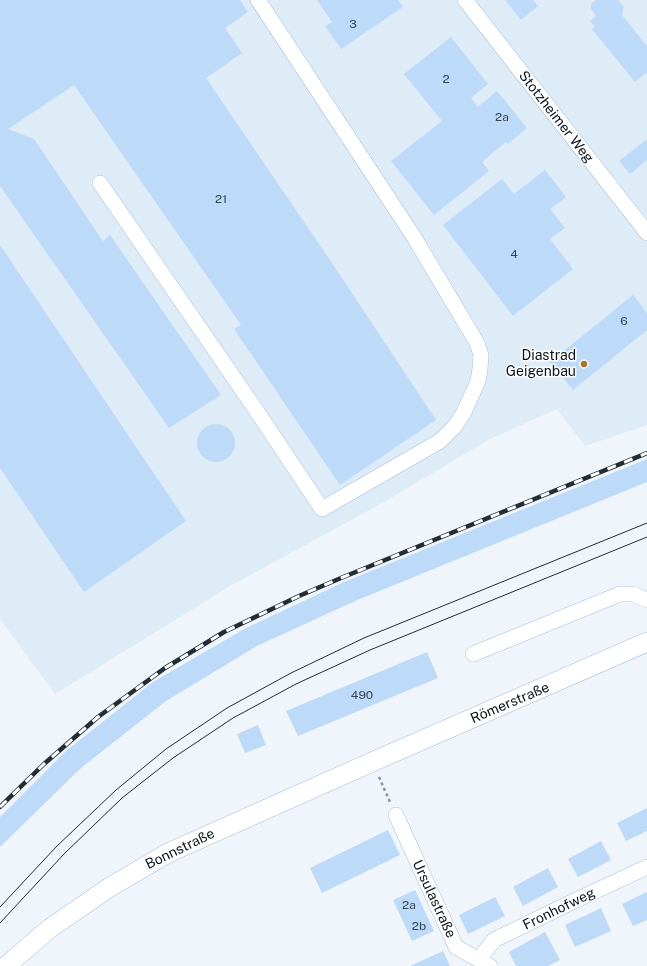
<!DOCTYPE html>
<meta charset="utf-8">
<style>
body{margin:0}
canvas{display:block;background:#eff5fa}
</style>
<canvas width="647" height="966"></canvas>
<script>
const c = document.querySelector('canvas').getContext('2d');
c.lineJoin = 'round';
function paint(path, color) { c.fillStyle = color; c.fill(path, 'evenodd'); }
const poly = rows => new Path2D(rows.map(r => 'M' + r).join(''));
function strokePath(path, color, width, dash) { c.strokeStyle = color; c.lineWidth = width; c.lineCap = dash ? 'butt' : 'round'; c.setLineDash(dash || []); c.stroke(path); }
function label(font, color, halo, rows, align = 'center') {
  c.font = font + ' "Public Sans",sans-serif'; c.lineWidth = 3; c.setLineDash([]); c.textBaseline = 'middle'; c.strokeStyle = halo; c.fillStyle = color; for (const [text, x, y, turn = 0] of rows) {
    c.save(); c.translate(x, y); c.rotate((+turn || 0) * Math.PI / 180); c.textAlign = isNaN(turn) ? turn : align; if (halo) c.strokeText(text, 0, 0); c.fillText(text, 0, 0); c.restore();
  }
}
paint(poly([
 [0,0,647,0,647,425,585,446,557,409,488,440,386,501,232,585,55,694,0,619]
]), '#deecf8');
paint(poly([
 [0,0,240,0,248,12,225,28,242,53,206,78,332,263,436,420,340,485,234,329,241,325,74,85,8,129,34,139,103,241,110,235,221,395,169,428,0,186],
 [317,0,398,0,403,7,341,49,325,26,332,22],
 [505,0,533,0,538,6,521,20],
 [596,0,618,0,624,7,622,15,647,46,647,75,646,73,635,82,592,29,595,27,590,21,596,16,591,9,591,4],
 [451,37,488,84,471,98,478,107,497,91,527,128,508,144,506,142,482,162,489,171,434,215,391,161,442,121,404,74],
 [646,140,647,142,647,160,630,174,619,161],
 [545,170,566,197,550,209,565,228,550,239,573,269,513,316,443,225,502,179,514,194],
 [0,245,186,521,84,592,0,468],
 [633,295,647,313,647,330,573,390,550,362],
 '197 443a19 19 0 1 1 38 0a19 19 0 1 1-38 0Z',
 [647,459,647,482,355,601,257,646,166,701,81,768,0,847,0,817,66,751,153,682,246,628,344,582],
 [427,652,438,678,298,736,286,711],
 [258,725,266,745,245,753,237,734],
 [647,808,647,831,626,841,617,823],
 [388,830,400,855,322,893,310,868],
 [601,841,611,860,578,877,568,859],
 [548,868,558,887,523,906,513,887],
 [415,890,434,931,412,941,393,900],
 [647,892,647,920,633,926,622,904],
 [495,897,505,916,468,934,459,915],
 [601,908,611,931,575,947,565,925],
 [545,932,560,960,548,966,516,966,509,952],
 [443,951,450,966,410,966]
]), '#bddbf8');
const minor = poly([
 [465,0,647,233],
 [100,183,254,407,322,509,440,441,455,426,464,412,478,381,480,369,481,355,477,343,414,237,258,0],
 [473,654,620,594,633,594,647,600],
 [396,815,456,947,490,966],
 [479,959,494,940,572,902,647,867]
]);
const major = poly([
 [6,966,49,929,110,887,168,853,372,762,647,642]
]);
strokePath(minor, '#a6c1da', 16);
strokePath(major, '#a6c1da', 20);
strokePath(poly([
 [379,777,390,802]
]), '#8b9399', 2.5, [3, 3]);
strokePath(minor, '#fff', 15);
strokePath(major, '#fff', 19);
strokePath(poly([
 [0,907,57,846,116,790,166,749,227,708,291,673,364,638,647,523],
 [0,923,64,854,122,798,173,758,233,718,296,684,370,650,647,537]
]), '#232d34', 1);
const rail = poly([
 [0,807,44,764,98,717,165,668,224,632,299,596,341,578,647,453]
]);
strokePath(rail, '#232d34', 4.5);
strokePath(rail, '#fff', 3, [9]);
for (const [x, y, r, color] of [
 [584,364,4,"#aa712f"]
]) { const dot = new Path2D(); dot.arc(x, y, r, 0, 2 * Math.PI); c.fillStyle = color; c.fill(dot); strokePath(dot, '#fff', 1.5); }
label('12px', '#364552', null, [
 ["3",353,24],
 ["2",446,79],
 ["2a",502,117],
 ["21",221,199],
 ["4",514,254],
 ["6",624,321],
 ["490",362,695],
 ["2a",409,905],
 ["2b",419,926]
]);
label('14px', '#09131b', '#fff', [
 ["Stotzheimer Weg",556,117,52],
 ["Römerstraße",510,703,-23],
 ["Bonnstraße",180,849,-26],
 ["Ursulastraße",434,899,65],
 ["Fronhofweg",559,909,-26]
]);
label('14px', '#09131b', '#fff', [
 ["Diastrad",576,356],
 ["Geigenbau",576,372]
], 'right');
</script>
